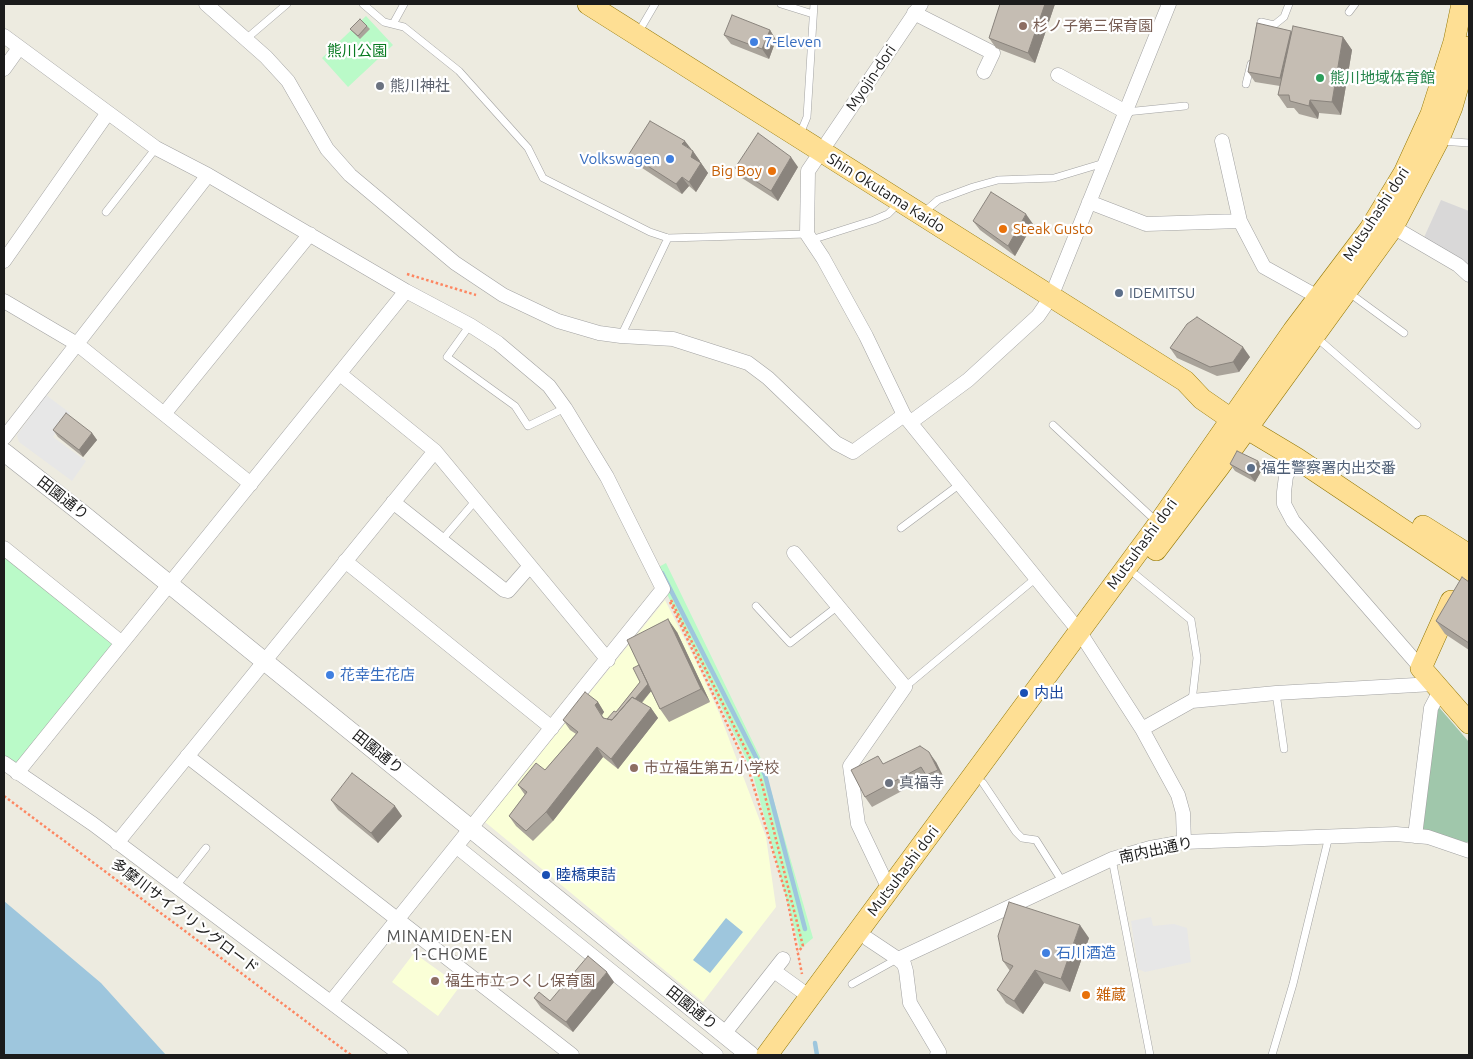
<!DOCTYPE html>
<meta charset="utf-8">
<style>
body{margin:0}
#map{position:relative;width:1473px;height:1059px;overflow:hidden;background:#edebe0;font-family:Ubuntu,sans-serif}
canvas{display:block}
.frame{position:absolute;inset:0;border:5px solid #1b1b1b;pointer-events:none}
</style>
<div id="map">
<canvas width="1473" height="1059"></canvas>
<div class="frame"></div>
</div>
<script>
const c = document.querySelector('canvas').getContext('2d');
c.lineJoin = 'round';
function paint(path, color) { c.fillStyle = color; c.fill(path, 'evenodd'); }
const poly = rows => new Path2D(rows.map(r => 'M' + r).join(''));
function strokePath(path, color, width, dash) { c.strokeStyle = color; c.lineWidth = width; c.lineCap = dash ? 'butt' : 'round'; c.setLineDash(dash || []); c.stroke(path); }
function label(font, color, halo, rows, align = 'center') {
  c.font = font + ' Ubuntu,"Noto Sans JP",sans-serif'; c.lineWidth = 4.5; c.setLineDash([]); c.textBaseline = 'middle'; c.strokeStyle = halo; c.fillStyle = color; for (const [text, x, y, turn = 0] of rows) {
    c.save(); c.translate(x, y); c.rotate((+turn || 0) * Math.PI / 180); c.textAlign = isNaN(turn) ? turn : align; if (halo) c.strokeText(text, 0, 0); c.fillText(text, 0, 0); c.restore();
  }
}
paint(poly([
 [1441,200,1469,211,1469,275,1421,244]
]), '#d9d8d8');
paint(poly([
 [665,600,696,662,720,715,766,837,776,907,703,1002,485,822],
 [414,953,460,986,438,1016,392,982]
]), '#faffd7');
paint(poly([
 [1437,705,1469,742,1469,842,1461,843,1420,832]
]), '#a0c7ab');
paint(poly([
 [366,16,393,45,348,87,322,58],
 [4,557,116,647,18,768,4,759],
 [666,563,763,763,813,938,800,949,752,771,655,569]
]), '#bafac8');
paint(poly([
 [46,395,70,413,53,437,86,461,72,481,19,442,17,435],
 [1151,917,1153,926,1174,924,1187,928,1191,962,1145,972,1138,969,1131,921]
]), '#e7e7e7');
paint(poly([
 [4,901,101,983,166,1055,4,1055],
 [726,918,743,932,710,973,693,960]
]), '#9ec6dd');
strokePath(poly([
 [662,573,765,775,805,929],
 [815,1043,817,1055]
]), '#9ec6dd', 4.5);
const service = poly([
 [363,4,384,22,404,27,459,71,528,148,543,178,650,232,668,238,807,234],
 [781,4,813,14],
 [1349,12,1355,4],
 [393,24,404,4],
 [1259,31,1261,22,1274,25,1284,17,1289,4],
 [638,33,655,4],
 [246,39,287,4],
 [1246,84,1251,64],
 [1126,112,1185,106],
 [800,134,807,117,814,4],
 [1440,141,1469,143],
 [106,212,156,148],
 [923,213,938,200,973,187,998,180,1054,178,1104,163],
 [811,240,874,220,888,214,899,203],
 [1348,292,1404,333],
 [470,325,447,357,515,406,528,426,565,408],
 [621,336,668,238],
 [1317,338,1417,425],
 [1053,425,1156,521],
 [901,528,960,484],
 [441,541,476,500],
 [1136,575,1191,620,1197,658,1192,701],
 [756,606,790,643,838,606],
 [905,687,1036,578],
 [1276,693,1284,749],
 [983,783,1016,832,1022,838,1036,840,1062,881],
 [1112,859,1150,1055],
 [176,886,206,848],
 [852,984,897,959],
 [1272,1055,1293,984,1329,836]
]);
const minor = poly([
 [206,4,266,57,288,81,327,149,350,175,455,263,503,295,558,321,599,333,621,336,673,339,748,363,768,378,836,443,853,452,904,415],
 [921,4,808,171,807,234,823,258,866,336,904,415,1079,631,1142,729,1178,795,1183,813,1184,842],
 [914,13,993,53,984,72],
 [4,36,156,148,208,175,406,291,470,325,498,343,549,386,565,408,607,477,663,589,331,1002],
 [4,69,19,48],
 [1058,75,1126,112],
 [1222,141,1240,221,1264,267,1318,297],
 [1089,202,1146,224,1240,221],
 [1393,227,1458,265,1469,275],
 [4,261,107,114],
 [4,301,77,344,251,484],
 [340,374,435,451,608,660],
 [164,414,310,234],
 [911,422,968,380,1038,316,1051,297,1169,4],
 [4,438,208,175],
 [1296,458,1286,476,1284,492,1284,504,1293,521,1421,668],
 [393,502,504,590,508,591,529,567],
 [4,548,122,643],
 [794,553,905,687,850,766,858,824,889,889],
 [345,561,552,728],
 [1142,729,1192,701,1276,693,1433,684],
 [187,756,572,1055],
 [4,763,93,824,401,1055],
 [17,773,406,291],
 [1415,836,1431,708,1440,691],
 [117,843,435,451],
 [457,847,716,1055],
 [868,939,898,959,1112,859,1150,848,1184,842,1396,834,1428,837,1469,851],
 [898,959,904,964,906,971,910,1003,939,1052,937,1055],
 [774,971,810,997],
 [724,1034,783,959]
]);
const tertiary = poly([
 [4,452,84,515,750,1055]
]);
const primary = poly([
 [588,4,1185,381,1202,399,1231,419,1296,458,1469,574],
 [1423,526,1469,555],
 [1156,550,1219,467,1393,227,1438,141,1452,107,1469,47],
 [1451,601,1421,668,1469,723],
 [767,1055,1154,530,1293,331,1370,229,1404,173,1431,114,1454,42,1462,4]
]);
strokePath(service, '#a2a2a2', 8);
strokePath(minor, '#a2a2a2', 15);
strokePath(tertiary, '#a2a2a2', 19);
strokePath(primary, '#927600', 22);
strokePath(poly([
 [407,274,476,295],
 [671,600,761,780,803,946,798,952],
 [670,602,749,771,787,898,802,974],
 [4,796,351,1055]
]), '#fd8661', 2.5, [2.5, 2.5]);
strokePath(service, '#fff', 7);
strokePath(minor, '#fff', 14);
strokePath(tertiary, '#fff', 18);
strokePath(primary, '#fedf94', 21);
paint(poly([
 [1000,4,1055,4,1035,63,996,48,989,38],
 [367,26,370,29,360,39,350,29],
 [770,30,776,40,769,59,731,44,724,35],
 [1292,32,1343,37,1352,50,1341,115,1319,113,1318,119,1299,114,1294,108,1287,108,1278,95,1280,86,1255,82,1248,72],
 [692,150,708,173,696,192,689,186,682,194,636,164,629,154],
 [798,167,778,201,742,178,735,168],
 [973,221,1033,224,1015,256,980,230],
 [1170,348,1250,357,1239,372,1217,376,1177,358],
 [53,430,92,433,97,440,83,457,58,437],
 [1258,461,1263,468,1255,482,1235,471,1230,464],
 [1469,582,1469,650,1445,634,1436,621],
 [677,632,710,702,669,722,660,709,651,691,642,703,651,708,658,718,618,769,603,757,553,821,533,841,516,826,509,816,525,795,518,785,545,770,576,734,570,730,563,720,598,702,604,712,602,715,604,718,607,719,616,712,640,682,639,665],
 [936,762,945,780,933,785,928,777,872,807,865,797,884,764],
 [331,800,402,816,378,843,338,810],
 [1089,938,1070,992,1044,983,1023,1014,1006,1003,997,990,1010,971,1003,961],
 [614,982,573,1032,541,1008,534,998,550,1001]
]), '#a9a39a');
paint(poly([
 [1045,4,1055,4,1035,63,1028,53],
 [770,30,776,40,769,59,762,49],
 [1291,31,1298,40,1287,88,1280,78],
 [1343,37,1352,50,1341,115,1332,102],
 [1310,100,1319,113,1318,119,1309,106],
 [685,141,692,150,682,144],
 [693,151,700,161,698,166,691,157],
 [791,157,798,167,778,201,771,191],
 [701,163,708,173,696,192,689,182],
 [682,177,689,186,682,194,676,184],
 [1026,214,1033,224,1015,256,1008,246],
 [1243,347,1250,357,1239,372,1233,362],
 [92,433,97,440,83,457,79,450],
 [1258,461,1263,468,1255,482,1250,475],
 [668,619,677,632,710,702,701,689],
 [649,682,653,689,618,729,614,723],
 [598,702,604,712,602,715,595,705],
 [651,708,658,718,618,769,611,759],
 [597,747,603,757,553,821,546,812],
 [929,752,936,762,945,780,938,770],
 [395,806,402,816,378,843,371,833],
 [1080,925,1089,938,1070,992,1061,979],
 [1035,970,1044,983,1023,1014,1014,1001],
 [607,972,614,982,573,1032,566,1022]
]), '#8a847d');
const building = poly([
 [1000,4,1045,4,1028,53,989,38,1000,4],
 [732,15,770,30,762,49,724,35,732,15],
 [360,19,367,26,358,36,350,29,360,19],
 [1257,23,1291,31,1280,78,1248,72,1257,23],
 [1293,26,1343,37,1332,102,1310,100,1309,106,1290,101,1289,95,1278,95,1293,26],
 [650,121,685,141,682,144,693,151,691,157,701,163,689,182,682,177,676,184,629,154,650,121],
 [758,133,791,157,771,191,735,168,758,133],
 [991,192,1026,214,1008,246,973,221,991,192],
 [1197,317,1243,347,1233,362,1210,367,1170,348,1187,324,1197,317],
 [66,413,92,433,79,450,53,430,66,413],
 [1237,451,1258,461,1250,475,1230,464,1237,451],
 [1462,577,1469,582,1469,643,1436,621,1462,577],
 [668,619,701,689,660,709,627,640,668,619],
 [639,665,648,684,635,699,632,697,612,720,607,719,614,711,616,712,640,682,633,668,639,665],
 [585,692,598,702,595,705,603,718,612,720,632,697,651,708,611,759,597,747,546,812,526,831,509,816,527,792,518,785,536,763,545,770,578,732,563,720,585,692],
 [920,746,929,752,938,770,926,775,921,767,865,797,851,770,878,756,883,764,920,746],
 [352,773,395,806,371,833,331,800,352,773],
 [1009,902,1080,925,1061,979,1035,970,1014,1001,997,990,1013,966,1003,961,998,936,1009,902],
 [588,956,607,972,566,1022,534,998,539,992,550,1001,588,956]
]);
paint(building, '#c5bdb3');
strokePath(building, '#8a847d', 1);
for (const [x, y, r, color] of [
 [1023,26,5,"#8d6e63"],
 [754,42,5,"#3f7fe0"],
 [1320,78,5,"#2e9e5b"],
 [380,86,5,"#6b7280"],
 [670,159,5,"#3f7fe0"],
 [772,171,5,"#e8710a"],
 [1003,229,5,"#e8710a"],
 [1119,293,5,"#5c6f8a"],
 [1251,468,5,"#5c6f8a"],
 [330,675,5,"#3f7fe0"],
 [1024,693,5,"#1a4fb4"],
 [634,768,5,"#8d6e63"],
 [889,783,5,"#6b7280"],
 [546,875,5,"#1a4fb4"],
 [1046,953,5,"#3f7fe0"],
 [435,981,5,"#8d6e63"],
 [1086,995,5,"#e8710a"]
]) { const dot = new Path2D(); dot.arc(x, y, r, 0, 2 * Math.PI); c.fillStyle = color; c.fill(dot); strokePath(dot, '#fff', 2); }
label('15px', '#785e54', '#fff', [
 ["杉ノ子第三保育園",1033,26],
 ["市立福生第五小学校",644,768],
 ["福生市立つくし保育園",445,981]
], 'left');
label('15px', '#366cbe', '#fff', [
 ["7-Eleven",764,42],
 ["Volkswagen",660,159,"right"],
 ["花幸生花店",340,675],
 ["石川酒造",1056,953]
], 'left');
label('15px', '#087a21', '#fff', [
 ["熊川公園",357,51]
]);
label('15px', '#1b1b1b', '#fff', [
 ["Myojin-dori",871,78,-56],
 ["Shin Okutama Kaido",886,193,32],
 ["Mutsuhashi dori",1376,214,-57],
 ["田園通り",63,498,38],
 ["Mutsuhashi dori",1142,544,-54],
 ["田園通り",378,752,39],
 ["南内出通り",1156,850,-12],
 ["Mutsuhashi dori",903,871,-53],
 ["多摩川サイクリングロード",185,916,37],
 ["田園通り",692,1008,39]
]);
label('15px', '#27864d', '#fff', [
 ["熊川地域体育館",1330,78]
], 'left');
label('15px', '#5b616d', '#fff', [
 ["熊川神社",390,86],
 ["真福寺",899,783]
], 'left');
label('15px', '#c56008', '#fff', [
 ["Big Boy",762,171,"right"],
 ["Steak Gusto",1013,229],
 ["雑蔵",1096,995]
], 'left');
label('15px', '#4e5e75', '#fff', [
 ["IDEMITSU",1129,293],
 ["福生警察署内出交番",1261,468]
], 'left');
label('15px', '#164399', '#fff', [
 ["内出",1034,693],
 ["睦橋東詰",556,875]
], 'left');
c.letterSpacing = '1px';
label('16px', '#4e4e4e', '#fff', [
 ["MINAMIDEN-EN",450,937],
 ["1-CHOME",450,955]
]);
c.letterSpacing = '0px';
</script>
